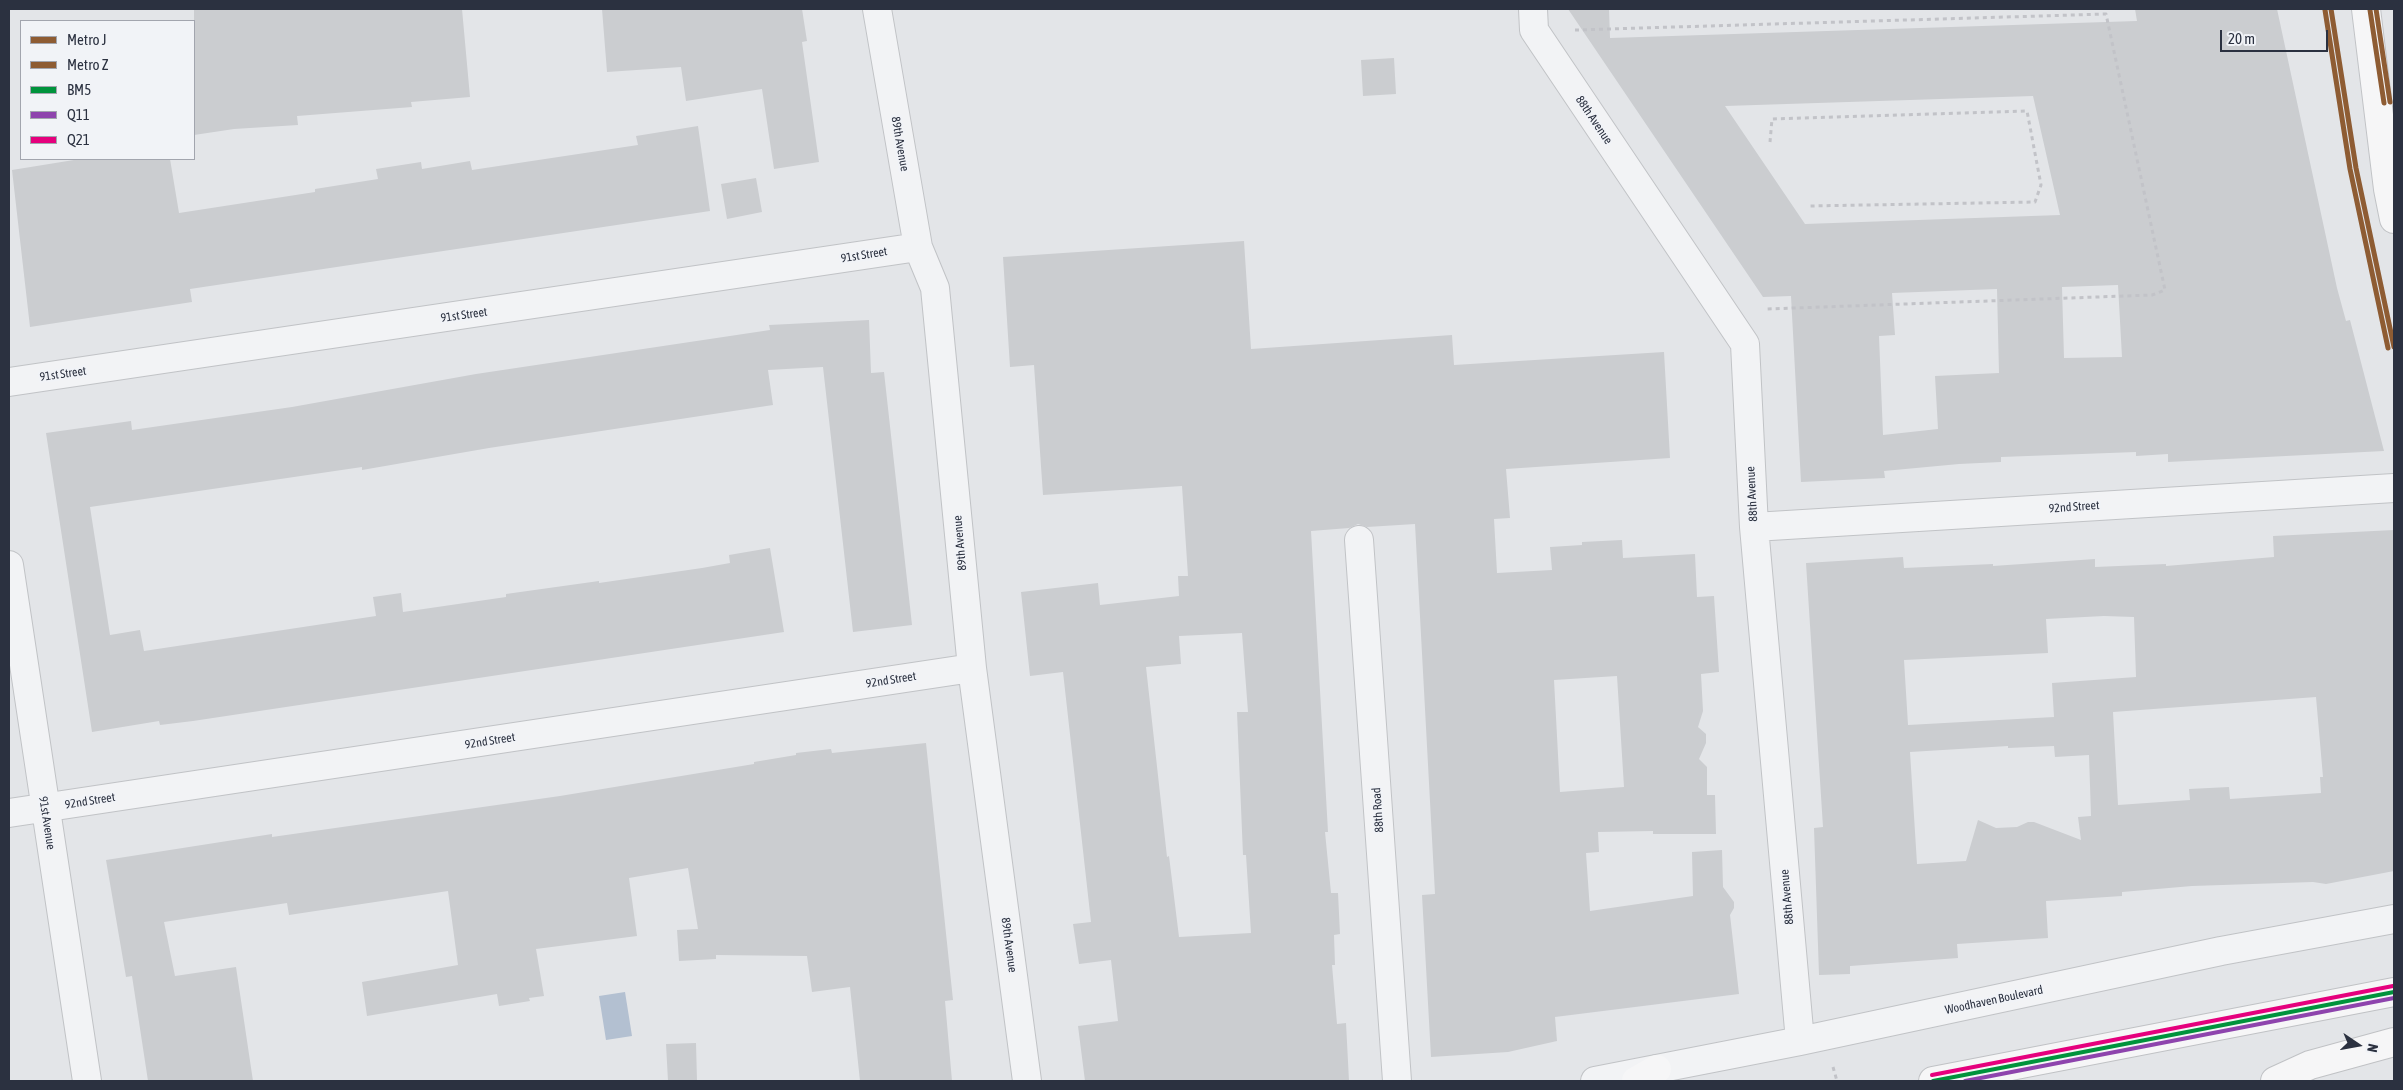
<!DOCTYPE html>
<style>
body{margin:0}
#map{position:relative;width:2403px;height:1090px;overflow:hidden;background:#e3e5e8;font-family:"Asap Condensed",sans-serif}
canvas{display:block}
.frame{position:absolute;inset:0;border:10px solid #2b3140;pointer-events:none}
.legend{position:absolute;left:20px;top:20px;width:175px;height:140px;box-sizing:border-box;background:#f1f3f7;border:1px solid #a2a5ae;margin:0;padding:6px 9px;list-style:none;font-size:15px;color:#2b3140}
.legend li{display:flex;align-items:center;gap:10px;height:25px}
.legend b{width:25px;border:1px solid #a2a5ae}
.north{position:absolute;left:2333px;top:1020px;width:50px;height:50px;-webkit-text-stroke:4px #f1f3f7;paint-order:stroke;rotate:102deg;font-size:14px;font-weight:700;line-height:20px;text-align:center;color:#2b3140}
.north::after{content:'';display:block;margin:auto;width:18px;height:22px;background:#2b3140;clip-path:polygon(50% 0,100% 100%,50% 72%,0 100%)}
.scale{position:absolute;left:2220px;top:30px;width:108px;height:22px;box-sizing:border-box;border:2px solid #2b3140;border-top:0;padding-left:6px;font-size:15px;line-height:18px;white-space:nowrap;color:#2b3140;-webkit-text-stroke:4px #f1f3f7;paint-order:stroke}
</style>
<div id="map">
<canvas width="2403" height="1090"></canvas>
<div class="frame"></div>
<ul class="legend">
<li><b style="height:6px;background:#8e5c33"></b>Metro J</li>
<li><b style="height:6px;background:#8e5c33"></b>Metro Z</li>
<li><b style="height:6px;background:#00933c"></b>BM5</li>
<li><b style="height:6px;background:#8e44ad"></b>Q11</li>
<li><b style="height:6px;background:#e5007d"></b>Q21</li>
</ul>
<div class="north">N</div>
<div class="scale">20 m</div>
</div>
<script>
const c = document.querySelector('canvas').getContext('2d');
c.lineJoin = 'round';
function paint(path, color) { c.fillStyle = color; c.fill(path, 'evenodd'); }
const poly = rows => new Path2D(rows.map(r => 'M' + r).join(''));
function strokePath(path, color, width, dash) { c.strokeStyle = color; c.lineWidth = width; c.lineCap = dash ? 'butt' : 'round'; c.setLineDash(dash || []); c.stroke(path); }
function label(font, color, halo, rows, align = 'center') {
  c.font = font + ' "Asap Condensed",sans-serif'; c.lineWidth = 4.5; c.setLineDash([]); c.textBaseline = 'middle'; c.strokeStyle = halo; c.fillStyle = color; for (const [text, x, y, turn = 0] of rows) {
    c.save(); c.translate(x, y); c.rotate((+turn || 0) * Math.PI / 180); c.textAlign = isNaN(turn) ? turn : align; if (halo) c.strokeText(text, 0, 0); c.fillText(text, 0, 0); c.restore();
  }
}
paint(poly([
 [625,992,632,1036,606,1040,599,996]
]), '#b3c0d1');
paint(poly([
 [194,9,462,9,470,97,411,102,412,107,297,116,298,125,234,129,194,135],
 [602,9,802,9,807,41,802,42,819,162,774,169,762,89,686,101,681,67,607,72],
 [1568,9,1609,9,1610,38,2137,21,2135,9,2277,9,2337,288,2346,321,2350,320,2384,451,2168,462,2168,454,2136,456,2136,452,2001,457,2001,462,1959,464,1884,471,1885,478,1801,482,1791,296,1763,297],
 [2033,96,2060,215,1805,224,1725,106],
 [2118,285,2122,357,2064,358,2062,287],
 [1997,289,1999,373,1935,376,1938,429,1883,435,1879,336,1895,335,1892,293],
 [1394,58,1396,94,1363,96,1361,60],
 [698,126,710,211,190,289,192,302,30,327,12,170,80,159,170,159,179,213,315,192,315,189,378,179,376,169,421,162,422,169,470,161,472,170,638,145,636,136],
 [756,178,762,212,727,219,721,184],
 [1244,241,1251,349,1452,335,1454,365,1664,352,1670,458,1506,469,1510,518,1494,519,1497,573,1552,570,1550,547,1582,545,1582,542,1622,540,1623,558,1695,554,1697,597,1714,596,1719,672,1701,674,1703,711,1698,727,1706,734,1706,743,1699,759,1707,767,1707,795,1715,795,1716,834,1653,834,1653,831,1598,832,1599,852,1586,853,1590,911,1693,896,1692,852,1722,850,1723,887,1734,902,1734,908,1730,915,1739,994,1555,1017,1557,1041,1508,1052,1431,1057,1422,895,1435,894,1415,524,1367,527,1358,524,1349,528,1311,531,1328,832,1325,832,1331,893,1338,893,1340,934,1334,935,1335,965,1332,965,1337,1024,1346,1023,1349,1081,1085,1081,1078,1026,1118,1021,1111,960,1079,964,1073,924,1091,922,1063,672,1030,676,1021,592,1098,583,1100,605,1179,596,1178,576,1188,576,1182,486,1043,495,1034,365,1010,367,1003,257],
 [1242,633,1248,712,1237,712,1243,855,1246,855,1251,933,1179,937,1169,856,1167,857,1146,667,1181,664,1179,636],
 [1617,676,1624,787,1560,792,1554,680],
 [869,320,871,373,884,372,912,625,853,632,823,367,768,370,773,405,489,448,362,470,362,467,90,507,110,635,140,630,144,651,376,616,373,597,401,593,403,612,506,597,506,594,556,587,599,581,599,583,702,568,730,563,729,555,770,548,784,632,193,721,160,725,159,721,92,732,46,433,131,421,132,430,292,407,476,374,770,330,769,325],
 [2394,530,2394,871,2326,884,2313,882,2192,886,2122,892,2122,896,2046,901,2048,938,1957,944,1958,958,1850,966,1850,974,1819,975,1814,828,1823,827,1806,563,1903,557,1904,568,1993,564,1993,566,2095,559,2095,567,2166,564,2166,566,2274,557,2273,536],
 [2104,616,2134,617,2136,677,2052,683,2054,717,1908,725,1904,660,2048,653,2046,619],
 [2316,697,2323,777,2320,777,2321,793,2230,799,2229,787,2189,789,2190,800,2118,805,2113,712],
 [2008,746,2008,748,2054,746,2055,757,2089,755,2091,816,2078,817,2081,840,2034,822,2028,822,2017,827,1996,828,1978,820,1966,861,1917,864,1910,752],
 [926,743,953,1000,945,1001,952,1081,860,1081,850,987,812,992,807,956,716,955,716,959,679,961,677,930,698,929,688,868,629,878,637,936,536,949,544,996,529,998,530,1001,499,1006,497,994,367,1016,362,982,458,965,448,891,289,915,287,903,164,922,175,976,236,967,253,1081,148,1081,132,976,126,977,106,860,272,834,272,837,560,796,754,764,754,762,796,755,796,753,831,749,832,753],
 [696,1043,697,1081,668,1081,666,1044]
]), '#cbcdd0');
const street = poly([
 [877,9,918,247,935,288,972,668,1027,1081],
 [1533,9,1534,30,1745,344,1754,527,1800,1041],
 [9,382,918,247],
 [1754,527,2394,488],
 [1359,540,1397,1081],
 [9,565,87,1081],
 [9,813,972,668],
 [1595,1081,1800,1041,2221,951,2394,919]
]);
const secondary = poly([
 [2366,9,2388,189,2394,219]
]);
const primary = poly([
 [1636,1081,1657,1069],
 [1933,1081,2394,992],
 [2275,1081,2310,1065,2394,1042]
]);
strokePath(street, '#c1c3c6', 30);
strokePath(secondary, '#c1c3c6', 30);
strokePath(primary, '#c0c2c5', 30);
strokePath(poly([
 [1575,30,2106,14,2165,290,2152,295,1767,309],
 [1770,142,1772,119,2027,111,2041,185,2035,202,1809,206],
 [1833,1067,1837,1081]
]), '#c2c3c8', 3, [4, 4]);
strokePath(street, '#f2f3f5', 28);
strokePath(secondary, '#f6f6f7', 28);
strokePath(primary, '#f6f6f7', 28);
strokePath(poly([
 [1933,1081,2394,992]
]), '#00933c', 4);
strokePath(poly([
 [1965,1081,2394,998]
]), '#8e44ad', 4);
strokePath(poly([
 [1932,1075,2393,986]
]), '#e5007d', 4);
strokePath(poly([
 [2331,9,2356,168,2394,347],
 [2376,9,2390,102]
]), '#8e5c33', 5);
strokePath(poly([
 [2325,10,2350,169,2388,348],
 [2370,10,2384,103]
]), '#8e5c33', 5);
label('12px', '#2b3140', '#f1f3f7', [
 ["88th Avenue",1594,120,56],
 ["89th Avenue",900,144,80],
 ["91st Street",864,255,-9],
 ["91st Street",464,315,-8],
 ["91st Street",63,374,-8],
 ["88th Avenue",1752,494,-93],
 ["92nd Street",2074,507,-4],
 ["89th Avenue",960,543,-95],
 ["92nd Street",891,680,-9],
 ["92nd Street",490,741,-9],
 ["92nd Street",90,801,-9],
 ["88th Road",1378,810,-94],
 ["91st Avenue",47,823,81],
 ["88th Avenue",1787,897,-95],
 ["89th Avenue",1009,945,82],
 ["Woodhaven Boulevard",1994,1000,-12]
]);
</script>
